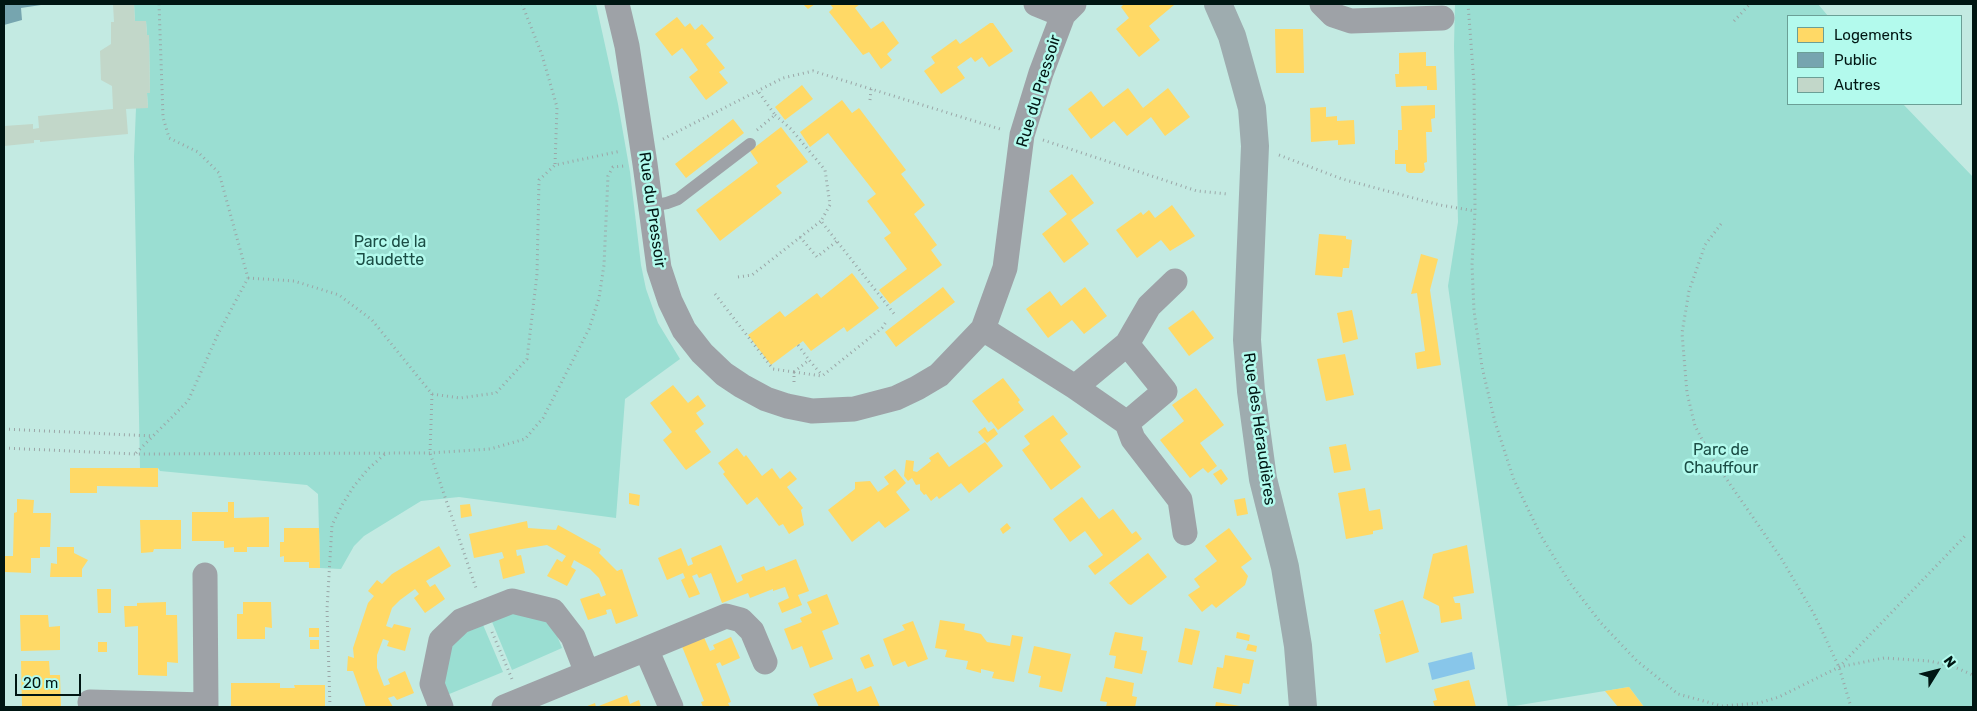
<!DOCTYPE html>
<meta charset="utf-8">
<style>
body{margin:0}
#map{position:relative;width:1977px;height:711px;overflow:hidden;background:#c3eae2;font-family:Rubik,sans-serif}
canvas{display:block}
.frame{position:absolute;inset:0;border:5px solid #001613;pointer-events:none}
.legend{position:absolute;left:1787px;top:15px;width:175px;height:90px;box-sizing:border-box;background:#b3faed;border:1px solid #6b9f96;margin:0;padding:6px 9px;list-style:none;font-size:15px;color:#001613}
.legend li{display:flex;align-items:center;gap:10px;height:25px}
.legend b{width:25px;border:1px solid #6b9f96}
.north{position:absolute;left:1912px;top:646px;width:50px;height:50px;-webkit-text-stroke:4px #b3faed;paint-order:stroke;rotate:54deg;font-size:14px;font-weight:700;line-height:20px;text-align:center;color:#001613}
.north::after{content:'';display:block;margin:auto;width:18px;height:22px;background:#001613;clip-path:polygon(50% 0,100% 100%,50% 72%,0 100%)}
.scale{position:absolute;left:15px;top:674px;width:66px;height:22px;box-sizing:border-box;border:2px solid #001613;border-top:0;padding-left:6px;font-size:15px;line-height:18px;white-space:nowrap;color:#001613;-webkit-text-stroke:4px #b3faed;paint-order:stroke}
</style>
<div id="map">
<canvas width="1977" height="711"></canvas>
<div class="frame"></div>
<ul class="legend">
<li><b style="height:14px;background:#ffd966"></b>Logements</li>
<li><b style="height:14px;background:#76a5af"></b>Public</li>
<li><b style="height:14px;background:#c2d7c9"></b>Autres</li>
</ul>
<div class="north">N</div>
<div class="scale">20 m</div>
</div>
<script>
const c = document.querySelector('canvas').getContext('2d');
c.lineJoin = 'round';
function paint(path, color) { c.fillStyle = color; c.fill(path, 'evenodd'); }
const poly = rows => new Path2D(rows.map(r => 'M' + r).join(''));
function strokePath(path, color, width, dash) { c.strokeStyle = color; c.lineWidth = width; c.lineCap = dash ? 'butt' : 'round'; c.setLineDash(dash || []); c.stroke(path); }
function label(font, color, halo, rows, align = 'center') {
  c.font = font + ' Rubik,sans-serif'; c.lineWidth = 5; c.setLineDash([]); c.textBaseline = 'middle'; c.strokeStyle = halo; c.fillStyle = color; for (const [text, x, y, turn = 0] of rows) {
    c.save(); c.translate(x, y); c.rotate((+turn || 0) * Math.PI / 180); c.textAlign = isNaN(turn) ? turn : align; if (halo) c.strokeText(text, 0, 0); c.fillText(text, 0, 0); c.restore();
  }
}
paint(poly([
 [134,4,596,4,618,104,630,172,641,265,646,289,658,323,680,359,625,399,616,518,459,497,421,501,364,536,354,546,341,569,320,568,318,494,307,485,160,471,158,468,140,468,134,157,136,108,148,108,147,93,150,92,149,36,147,35,146,21,135,21],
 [1455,4,1818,4,1828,16,1788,16,1788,104,1903,104,1973,177,1973,707,1644,707,1629,687,1508,707,1448,286,1458,222,1454,46],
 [505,611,545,617,554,628,562,648,512,670,490,617],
 [481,620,503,672,442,697,442,653]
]), '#9aded2');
paint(poly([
 [1472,652,1475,669,1432,680,1428,663]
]), '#88c6ea');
paint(poly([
 [803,4,815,4,808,9],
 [830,4,860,4,855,8,871,29,883,21,899,43,887,54,892,60,881,69,869,52,863,55,829,12,833,8],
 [1124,4,1173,4,1174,5,1149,26,1160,40,1139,57,1116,29,1129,18,1121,7],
 [677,17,685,27,690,23,695,30,702,24,714,38,706,44,725,68,719,72,728,83,706,100,689,77,698,70,689,57,682,48,672,56,655,34],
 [990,23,993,23,1013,51,989,67,982,57,975,62,971,57,957,67,965,78,941,94,924,71,935,63,931,57,956,39,960,44],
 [1275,29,1303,29,1304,73,1276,73],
 [1426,52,1426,66,1436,66,1437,90,1427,90,1427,86,1396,87,1395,74,1399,74,1399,53],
 [802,85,813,99,785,120,775,107],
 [1128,88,1143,108,1168,88,1190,117,1165,136,1151,117,1127,136,1114,121,1091,139,1068,109,1091,91,1103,107],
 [842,100,852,113,859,108,906,170,901,174,925,205,914,214,937,245,931,250,942,265,890,304,879,290,907,269,884,238,891,233,867,201,876,194,828,133,810,147,800,132],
 [1435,105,1435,118,1431,119,1432,132,1426,132,1427,162,1424,163,1425,170,1422,173,1409,173,1406,171,1406,164,1395,164,1395,150,1398,150,1398,130,1402,130,1401,106],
 [1326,107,1326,117,1337,116,1337,121,1354,120,1355,144,1338,145,1338,140,1311,142,1310,108],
 [733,119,744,133,686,178,675,164],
 [781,127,808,162,776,186,782,193,720,241,696,210,758,163,750,151],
 [1072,174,1094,203,1071,220,1089,244,1064,263,1042,234,1067,214,1049,191],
 [1172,205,1195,236,1170,251,1161,240,1137,258,1116,230,1141,212,1143,215,1149,210,1155,218],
 [1319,234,1346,236,1346,239,1352,240,1349,268,1343,268,1342,277,1315,275],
 [1421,254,1438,259,1430,290,1441,365,1417,369,1415,353,1425,351,1417,293,1411,294],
 [852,273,879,308,847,332,844,327,811,351,803,341,771,365,748,335,780,311,785,317,817,293,821,298],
 [943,287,955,302,896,347,885,332],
 [1085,287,1107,316,1084,334,1072,320,1048,338,1026,309,1050,291,1061,306],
 [1193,310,1214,338,1189,356,1168,328],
 [1352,310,1358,339,1343,343,1337,313],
 [1345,354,1354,395,1326,401,1317,359],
 [1003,378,1020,400,1018,402,1024,410,998,430,991,421,989,423,972,401],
 [673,385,688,403,698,395,706,406,696,413,704,424,695,431,711,452,686,470,663,440,672,432,650,403],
 [1196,388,1224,425,1200,443,1217,466,1208,473,1203,468,1190,478,1160,440,1184,421,1172,405],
 [1053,415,1068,434,1060,440,1081,467,1051,490,1022,450,1030,444,1024,436],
 [985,427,988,432,994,428,998,434,987,443,978,432],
 [985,442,1003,466,969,493,961,483,939,499,937,496,931,501,926,494,924,495,920,490,920,484,916,485,912,478,908,481,904,476,906,460,914,461,913,471,917,472,931,461,929,458,938,452,949,467],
 [1346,444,1351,470,1334,473,1329,447],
 [737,448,744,457,746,455,762,476,772,468,780,479,790,471,797,479,787,487,803,508,801,510,804,525,789,534,783,524,779,526,757,497,747,505,723,474,725,472,718,463],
 [70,468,158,468,158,487,97,486,97,493,70,493],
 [895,469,906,483,896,492,910,510,885,528,879,521,852,542,828,510,855,489,855,482,870,481,878,492,889,484,884,477],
 [1221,469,1228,479,1221,485,1213,474],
 [1365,488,1369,511,1380,509,1383,529,1373,531,1373,534,1346,539,1338,493],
 [629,493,640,495,639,506,629,504],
 [1082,497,1099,519,1113,509,1132,534,1136,531,1142,539,1095,575,1088,566,1103,555,1085,531,1070,542,1053,519],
 [1245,498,1248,514,1237,516,1234,500],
 [17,499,34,500,33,513,51,513,50,547,40,547,40,558,31,558,31,573,5,572,5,556,13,556,14,513,17,512],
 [228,502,234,502,234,518,269,517,269,547,247,547,247,552,234,552,234,547,224,548,224,541,192,541,192,512,228,512],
 [470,504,472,516,461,518,460,505],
 [140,520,181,520,181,549,154,549,153,552,141,553],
 [527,521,528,528,556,530,558,525,601,549,599,553,617,571,622,569,638,616,616,624,611,609,606,610,607,614,588,620,580,599,599,593,601,597,606,595,599,578,590,569,574,560,571,567,576,570,567,586,547,576,557,559,562,562,566,556,547,545,516,550,517,556,521,555,525,573,503,579,499,560,504,558,502,552,474,558,469,534],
 [1007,523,1011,528,1003,534,1000,529],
 [284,528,319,528,320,568,309,568,309,562,284,562,284,556,280,557,280,542,284,542],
 [1229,528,1252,559,1241,567,1248,576,1245,585,1216,608,1212,604,1202,612,1188,595,1200,587,1194,579,1217,561,1205,546],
 [721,545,737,583,743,580,741,575,764,566,766,571,796,559,809,591,798,595,802,605,782,613,778,603,789,598,785,587,773,591,773,589,750,598,748,593,722,603,711,573,699,578,697,574,692,576,700,594,689,598,681,580,685,578,683,573,667,580,658,558,681,548,688,566,693,564,691,558],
 [1467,545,1474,593,1453,597,1455,603,1460,603,1462,619,1441,623,1439,606,1423,598,1433,554],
 [439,546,451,566,426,581,430,587,435,584,445,599,425,613,414,598,419,594,415,589,400,600,392,608,386,626,392,628,394,624,411,628,405,651,387,646,389,641,383,639,377,655,377,668,384,686,390,684,388,679,405,671,414,693,397,700,394,696,388,698,393,707,366,707,353,671,347,671,348,656,354,658,353,648,368,603,374,596,368,591,377,580,382,584,392,574],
 [57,547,74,547,74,553,88,560,82,569,82,577,50,577,51,563,57,564],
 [1148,553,1167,577,1131,605,1128,604,1109,583],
 [97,589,111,589,111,613,98,613],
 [827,594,839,624,822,631,833,659,810,668,802,646,792,650,784,629,802,622,800,618,812,613,807,602],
 [1403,600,1419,652,1386,663,1379,634,1381,634,1374,610],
 [166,602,166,615,177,615,178,663,167,662,167,676,138,675,138,626,125,627,124,606,137,606,137,603],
 [243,602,271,602,272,628,265,627,265,639,237,639,237,614,243,614],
 [20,615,48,615,49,627,60,626,60,650,21,651],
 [940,620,965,624,964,630,981,634,987,642,1010,646,1012,635,1023,637,1014,682,992,678,994,672,981,669,981,673,966,669,968,661,945,657,947,650,935,648],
 [913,621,928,659,908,667,905,661,893,666,883,639,905,630,902,625],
 [309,628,319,628,319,637,309,637],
 [1185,628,1200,631,1192,665,1178,662],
 [1115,632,1143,637,1141,650,1147,651,1142,674,1114,668,1116,656,1109,655],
 [1237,632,1250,635,1249,641,1236,638],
 [703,635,710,651,715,649,713,645,731,637,740,658,722,666,720,662,716,664,731,702,728,703,730,707,703,707,701,702,704,701,681,644],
 [310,640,319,640,319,649,310,649],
 [98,642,107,642,107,652,98,652],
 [1248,644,1257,646,1256,652,1246,650],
 [1034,646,1071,654,1062,692,1039,687,1041,676,1028,673],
 [869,654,874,666,865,669,860,658],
 [1225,655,1254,660,1249,684,1243,683,1241,694,1213,688,1217,667,1223,668],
 [21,661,49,661,50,675,60,675,61,707,22,707],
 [1106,677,1134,683,1132,696,1137,697,1135,707,1106,707,1107,702,1100,701],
 [852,678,857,692,871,686,880,707,819,707,813,694],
 [1469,680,1476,707,1435,707,1433,701,1437,700,1434,689],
 [231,683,280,683,280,688,295,688,294,685,325,685,325,707,231,707],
 [1629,687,1644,707,1618,707,1605,691],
 [627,695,630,704,639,700,641,707,585,707,595,703,596,707],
 [1216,702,1240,706,1240,707,1215,707]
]), '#ffd966');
paint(poly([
 [4,4,41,4,41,5,21,8,22,20,4,25]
]), '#76a5af');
paint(poly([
 [113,4,134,4,135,21,146,21,147,35,149,35,150,93,147,93,148,108,126,109,128,134,40,142,40,140,34,140,34,143,4,146,4,126,33,124,33,129,39,128,38,116,113,109,112,86,101,80,100,51,111,44,111,22,114,22]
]), '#c2d7c9');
strokePath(poly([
 [522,4,542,55,557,107,555,165],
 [1468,4,1474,83,1475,211,1472,265,1474,311,1482,367,1495,422,1514,480,1541,536,1570,583,1601,623,1637,661,1678,694,1722,706,1759,703,1779,697,1839,667,1884,658,1929,661,1952,666,1973,675],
 [1734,21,1750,4],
 [870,100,871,89],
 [775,115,791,129,825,170,830,205,821,221,895,315],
 [757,130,775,115,758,91],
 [663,139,783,78,813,71,1000,129],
 [1043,140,1197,191,1228,194],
 [1279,155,1342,179,1440,205,1475,211],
 [1721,224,1705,245,1689,291,1682,333,1687,393,1695,426,1712,458,1781,558,1814,614,1839,667,1851,707],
 [800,237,817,257,837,241],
 [738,277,752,275,821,221],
 [248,278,294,281,339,295,372,320,432,394,460,398,496,393,527,359,537,274,539,180,555,165,621,151],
 [715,294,773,369,794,372,794,383],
 [798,345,809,360],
 [794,372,822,376,882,328,886,322],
 [794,372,809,360,822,375],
 [432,394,430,453,477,591],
 [4,429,153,436],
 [4,448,135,454,430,453,490,449,525,439,543,418,589,329,599,298,604,265,608,176,613,167,624,166],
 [136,453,188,401,218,334,248,278,219,173,198,152,169,138,163,117,159,4],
 [492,632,512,679],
 [1839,667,1966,535],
 [330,707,327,609,332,525,342,505,354,486,368,469,385,454]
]), '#9ba6a7', 3, [1, 4]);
strokePath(poly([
 [651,206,667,203,678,199,750,144]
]), '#9ea2a7', 12);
strokePath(poly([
 [617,4,627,46,645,164,659,268,670,301,684,330,702,353,724,374,742,386,766,399,787,406,812,411,854,409,896,398,917,388,939,375,983,329,1005,268,1022,135,1041,73,1063,15,1074,4],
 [1036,4,1063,15],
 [1322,4,1333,15,1351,21,1442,18],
 [983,329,1075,387,1127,423,1165,391,1127,344,1075,387],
 [1127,344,1149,306,1175,281],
 [1127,423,1133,439,1180,500,1185,533],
 [205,575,206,707],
 [646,649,726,616,741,620,752,631,765,662],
 [91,707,90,702,206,705],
 [441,707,432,684,441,640,461,621,512,601,553,611,573,637,587,673],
 [504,707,646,649,671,707]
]), '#9ea2a7', 25);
strokePath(poly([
 [1218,4,1232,36,1252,108,1255,146,1247,340,1251,391,1263,479,1285,567,1298,646,1303,707]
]), '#9eacaf', 28);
label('16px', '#001613', '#b3faed', [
 ["Rue du Pressoir",1039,91,-73],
 ["Rue du Pressoir",652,210,82],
 ["Rue des Héraudières",1259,429,82]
]);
label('16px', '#1b4d45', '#b3faed', [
 ["Parc de la",390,242],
 ["Jaudette",390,260],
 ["Parc de",1721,450],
 ["Chauffour",1721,468]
]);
</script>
